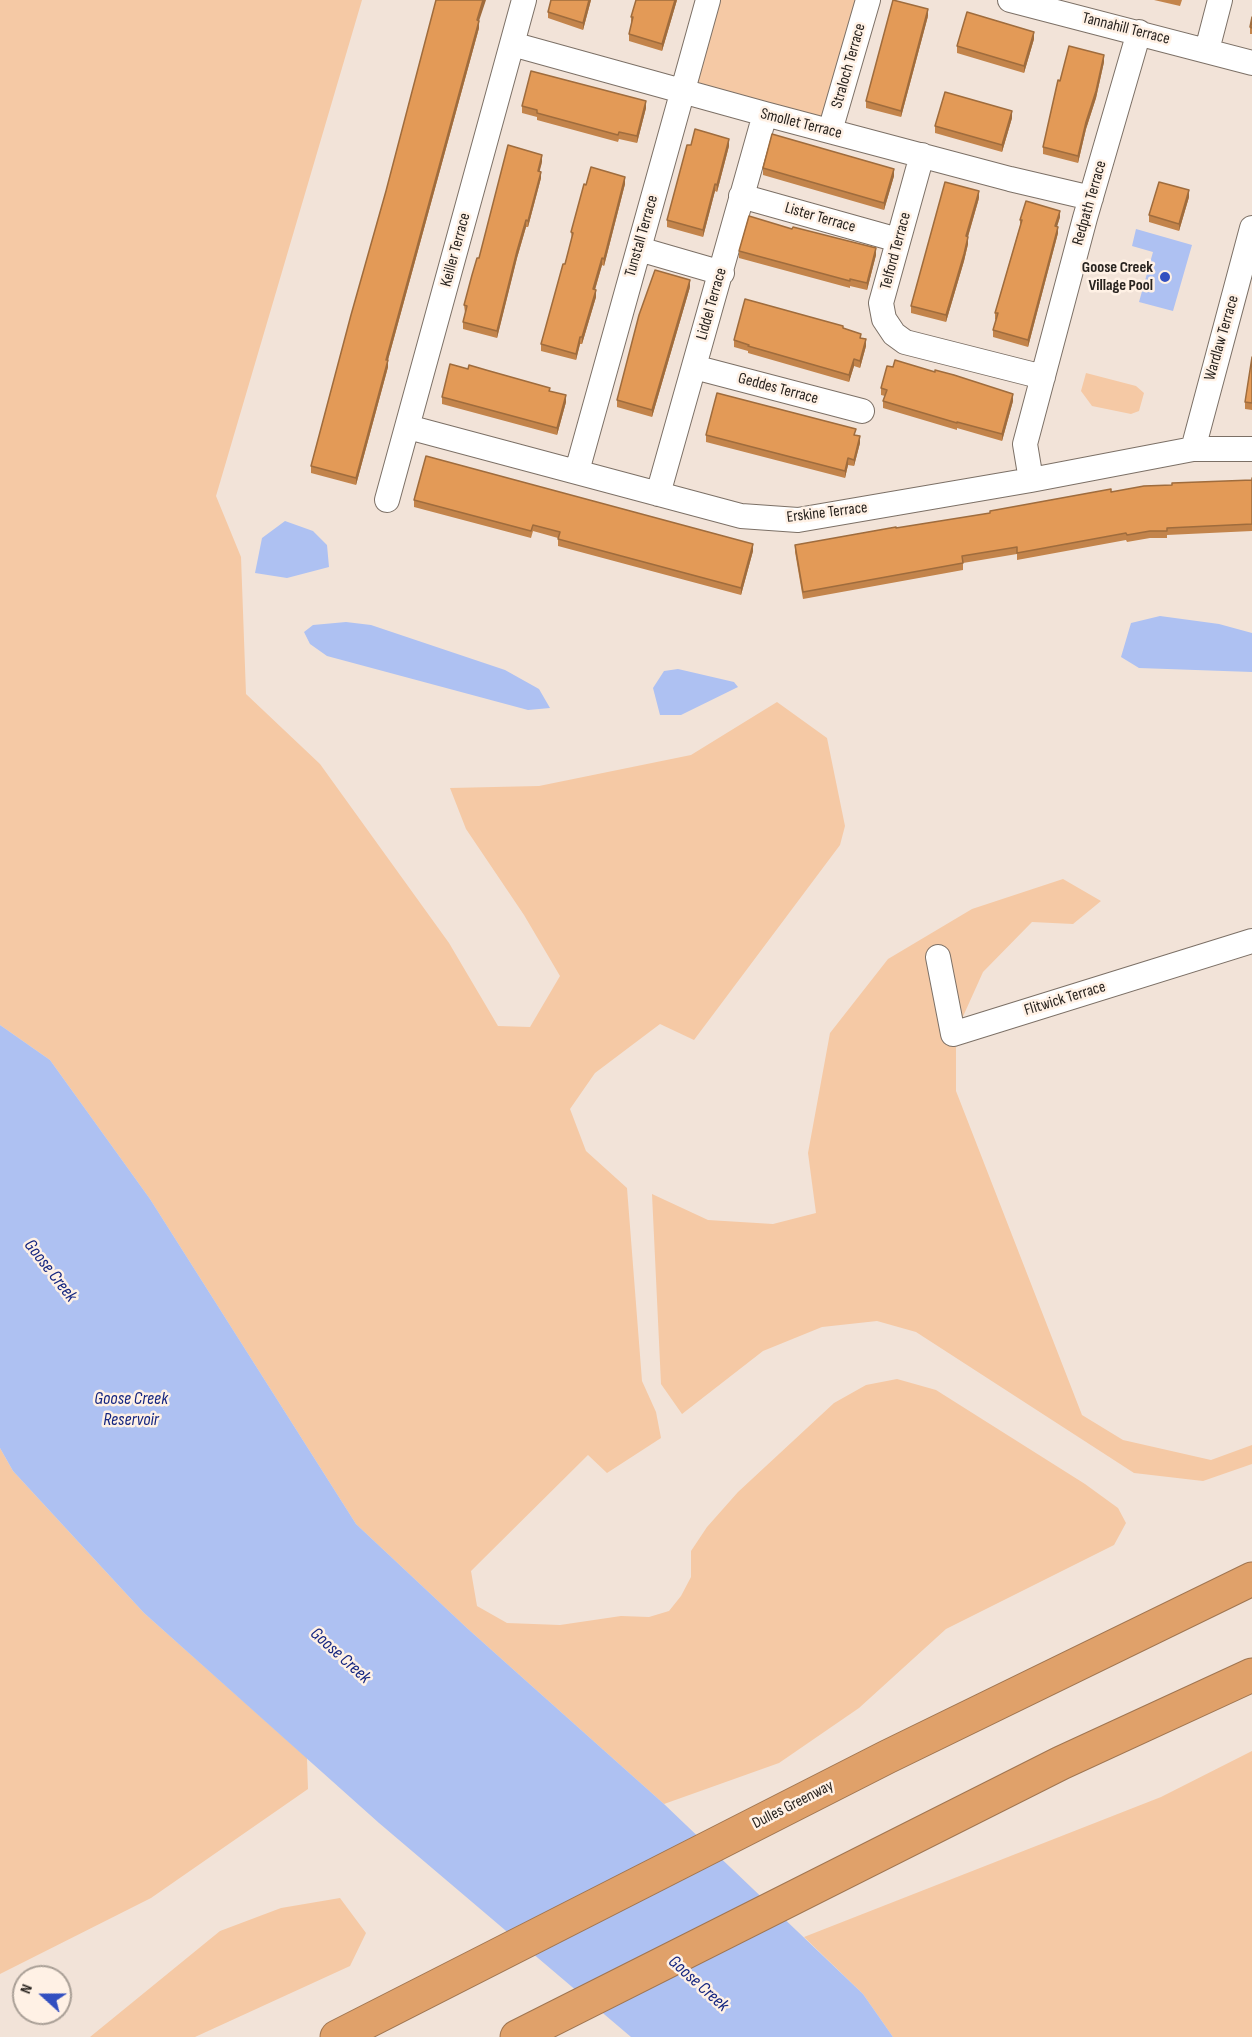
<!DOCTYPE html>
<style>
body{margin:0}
#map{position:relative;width:1252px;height:2037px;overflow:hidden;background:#f2e3d8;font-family:"Sofia Sans Condensed",sans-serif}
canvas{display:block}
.north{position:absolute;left:12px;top:1965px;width:60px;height:60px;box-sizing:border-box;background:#fff1e5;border:2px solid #a99f96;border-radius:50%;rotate:291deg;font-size:16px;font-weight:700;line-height:24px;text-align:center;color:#28231f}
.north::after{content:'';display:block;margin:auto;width:21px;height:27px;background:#324fc0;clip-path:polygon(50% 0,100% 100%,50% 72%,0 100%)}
</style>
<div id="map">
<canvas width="1252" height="2037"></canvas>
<div class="north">N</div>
</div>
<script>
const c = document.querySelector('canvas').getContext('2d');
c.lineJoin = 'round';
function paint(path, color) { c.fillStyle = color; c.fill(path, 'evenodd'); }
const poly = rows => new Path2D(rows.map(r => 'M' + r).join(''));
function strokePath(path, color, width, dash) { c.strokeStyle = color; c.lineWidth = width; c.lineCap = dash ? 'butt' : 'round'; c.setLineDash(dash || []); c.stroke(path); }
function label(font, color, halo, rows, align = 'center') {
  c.font = font + ' "Sofia Sans Condensed",sans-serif'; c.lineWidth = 5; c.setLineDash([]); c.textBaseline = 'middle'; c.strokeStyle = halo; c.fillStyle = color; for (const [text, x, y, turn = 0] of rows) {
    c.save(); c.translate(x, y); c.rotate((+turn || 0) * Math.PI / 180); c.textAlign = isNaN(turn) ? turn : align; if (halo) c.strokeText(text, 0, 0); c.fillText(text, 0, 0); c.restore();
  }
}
paint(poly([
 [0,0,362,0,216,496,241,557,246,694,320,764,449,943,498,1026,530,1027,560,976,524,915,466,829,450,788,539,786,691,755,777,702,827,738,845,826,840,845,694,1040,660,1024,595,1073,570,1109,586,1151,627,1188,642,1381,656,1412,661,1438,607,1473,588,1455,471,1571,477,1606,507,1623,560,1625,621,1616,649,1617,669,1611,681,1596,691,1577,691,1551,707,1527,738,1492,834,1403,866,1385,897,1379,936,1390,1085,1484,1118,1508,1126,1523,1114,1545,946,1629,859,1708,779,1763,664,1804,468,1629,356,1524,150,1199,50,1060,0,1025],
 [708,0,868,0,830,131,682,92],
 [1086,373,1136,386,1144,393,1139,411,1131,414,1092,406,1081,391],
 [1063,879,1101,901,1073,924,1032,922,983,972,956,1032,956,1091,1082,1415,1123,1440,1211,1460,1252,1445,1252,1464,1203,1481,1134,1473,916,1332,877,1321,822,1327,763,1351,682,1414,661,1384,652,1194,708,1220,773,1224,816,1213,808,1153,830,1033,888,959,972,909],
 [0,1448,13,1471,144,1613,307,1758,308,1789,151,1898,0,1974],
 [1252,1751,1252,2037,893,2037,863,1994,804,1937,1161,1797],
 [340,1898,366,1933,350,1966,195,2037,90,2037,220,1931,281,1908]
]), '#f5c9a5');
paint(poly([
 [1136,229,1192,245,1173,311,1139,302,1153,252,1132,246],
 [285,521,313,531,327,545,329,567,287,578,255,573,262,538],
 [1160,616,1219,624,1252,633,1252,672,1139,668,1121,657,1131,623],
 [346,622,371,625,505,670,539,689,550,708,528,710,327,656,310,644,304,632,313,625],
 [678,669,734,682,738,687,681,715,660,715,653,688,664,671],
 [0,1025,50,1060,150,1199,356,1524,468,1629,664,1804,863,1994,893,2037,631,2037,379,1823,144,1613,13,1471,0,1448]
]), '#aec1f2');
const minor = poly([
 [1010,0,1252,63],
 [512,44,765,114,1010,179,1091,198],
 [1207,50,1220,0],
 [830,131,868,0],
 [922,155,881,303,884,319,894,334,905,342,1043,377],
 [741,196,898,240],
 [639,249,722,273],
 [694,367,862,411],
 [408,427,741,516,798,520,1031,480,1193,449,1252,449],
 [1193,449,1252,228],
 [577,471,708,0],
 [1031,480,1025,444,1085,218,1139,32],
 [658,494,765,114],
 [387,500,524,0],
 [938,957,953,1034,1252,941]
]);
const highway = poly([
 [337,2037,887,1757,1252,1579],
 [517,2037,1061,1763,1252,1675]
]);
strokePath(minor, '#7c7066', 26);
strokePath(highway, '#a07550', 35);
strokePath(minor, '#fff', 24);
strokePath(highway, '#e0a16a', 33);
paint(poly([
 [551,0,591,0,583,30,548,18,548,12],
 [677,0,662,51,629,41,629,34,632,24,631,23,631,17],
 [1154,0,1182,0,1180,6],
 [928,16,901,117,866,108,866,101],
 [1252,17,1252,34,1250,34,1250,27],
 [479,21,479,28,388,360,388,367,356,485,311,473,311,466,386,191],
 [1034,39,1024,73,957,53,957,46],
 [1104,62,1096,98,1086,129,1078,163,1043,154,1043,147,1060,81],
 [522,106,646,108,637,143,619,139,618,142,537,120,537,117,522,113],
 [1012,118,1002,152,935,133,935,126],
 [691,145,729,146,717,192,715,191,703,237,667,227,667,220],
 [542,162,539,171,541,178,528,227,526,227,517,258,497,338,463,329,463,322,465,313,464,305],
 [763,168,894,176,884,210,763,175],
 [625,184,604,266,602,265,595,290,596,297,582,344,580,344,576,360,541,351,541,344,572,239,571,232,586,185],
 [1189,197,1179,231,1149,222,1149,215],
 [979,198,968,237,968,244,964,261,946,322,911,313,911,306],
 [1060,217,1057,226,1058,233,1028,347,993,337,993,330,996,320,995,319,995,313,1020,226,1020,220],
 [739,251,876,255,867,290,850,286,850,288,739,258],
 [690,287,652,417,617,407,617,400],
 [843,328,861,338,866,346,860,368,854,366,849,382,748,353,748,351,734,347,734,340],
 [1252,357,1252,410,1245,409,1245,402],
 [893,367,1013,401,1002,441,957,428,957,430,883,408,883,401,885,396,881,395,881,388],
 [468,369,550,391,566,402,557,435,442,404,442,397],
 [706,435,856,435,860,443,854,466,848,465,845,478,706,442],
 [1252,478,1252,531,1167,535,1167,538,1150,538,1127,542,1126,540,1017,560,1017,554,963,563,963,570,803,599,795,552,795,545,990,514,990,511,1111,492,1172,485,1252,480],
 [414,500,753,551,741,595,558,546,558,538,533,531,531,538,414,507]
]), '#c3844b');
paint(poly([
 [483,0,486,0,477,27,477,20],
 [589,0,591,0,583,30,583,23],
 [675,0,677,0,662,51,662,44],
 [928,9,928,16,901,117,901,111],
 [479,21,479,28,386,367,386,360],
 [1034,32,1034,39,1024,73,1024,66],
 [1104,55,1104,62,1096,98,1086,129,1078,163,1078,156,1086,122],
 [646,101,646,108,637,143,637,136],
 [1012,111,1012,118,1002,152,1002,145],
 [729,139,729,146,717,192,717,185],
 [542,155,542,162,538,178,538,171],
 [894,169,894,176,884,210,884,203],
 [541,172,541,178,528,227,528,221],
 [625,177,625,184,604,266,604,259],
 [715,184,715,191,703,237,703,230],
 [1189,190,1189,197,1179,231,1179,224],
 [979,191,979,198,966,243,966,236],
 [1060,211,1060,217,1055,233,1055,226],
 [526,220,526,227,517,258,497,338,497,331,517,251],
 [1058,227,1058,233,1028,347,1028,340],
 [968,237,968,244,964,261,946,322,946,315],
 [876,248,876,255,867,290,867,283],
 [602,258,602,265,593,296,593,289],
 [690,280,690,287,652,417,652,410],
 [596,290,596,297,582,344,582,337],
 [580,337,580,344,576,360,576,354],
 [866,339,866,346,860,368,860,361],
 [854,359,854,366,849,382,849,375],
 [388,360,388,367,356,485,356,478],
 [1013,394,1013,401,1002,441,1002,434],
 [566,395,566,402,557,435,557,428],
 [860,436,860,443,854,466,854,460],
 [848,458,848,465,845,478,845,471],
 [753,544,753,551,741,595,741,588]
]), '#9f6c3d');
const building = poly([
 [436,0,483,0,477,20,479,21,386,360,388,360,356,478,311,466,351,315,386,191,436,0],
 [551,0,589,0,583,23,548,12,551,0],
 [636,0,675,0,662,44,629,34,633,17,631,17,636,0],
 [893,0,928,9,901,111,866,101,893,0],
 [967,12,1034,32,1024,66,957,46,967,12],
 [1252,17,1252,28,1250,27,1252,17],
 [1069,46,1104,55,1096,91,1086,122,1078,156,1043,147,1058,80,1060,81,1069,46],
 [531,71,646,101,637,136,619,132,618,135,537,113,537,110,522,106,531,71],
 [945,92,1012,111,1002,145,935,126,945,92],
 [695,129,729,139,717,185,715,184,703,230,667,220,687,145,691,145,695,129],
 [772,134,894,169,884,203,763,168,772,134],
 [508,145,542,155,538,171,541,172,528,221,526,220,517,251,497,331,463,322,467,306,464,305,472,275,477,258,479,258,508,145],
 [591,167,625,177,604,259,602,258,593,289,596,290,582,337,580,337,576,354,541,344,563,264,565,264,573,233,571,232,584,184,586,185,591,167],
 [945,182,979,191,966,236,968,237,964,254,946,315,911,306,945,182],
 [1159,182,1189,190,1179,224,1149,215,1159,182],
 [1026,201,1060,211,1055,226,1058,227,1028,340,993,330,998,313,995,313,1022,220,1020,220,1026,201],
 [749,216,792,229,793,227,876,248,867,283,850,279,850,281,739,251,749,216],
 [655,270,690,280,652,410,617,400,639,315,655,270],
 [745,299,843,326,843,328,861,334,860,338,866,339,860,361,854,359,849,375,748,346,749,345,734,340,745,299],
 [1252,357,1252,403,1245,402,1252,357],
 [895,360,935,372,935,370,954,375,1013,394,1002,434,957,422,957,423,883,401,887,390,881,388,887,366,893,367,895,360],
 [450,364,468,369,469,365,486,370,550,388,549,391,566,395,557,428,442,397,450,364],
 [717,393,856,429,854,435,860,436,854,460,848,458,845,471,706,435,717,393],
 [426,456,753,544,741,588,558,539,560,532,533,525,531,531,414,500,426,456],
 [1252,478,1252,524,1167,528,1167,531,1150,531,1127,535,1126,533,1017,553,1017,547,962,556,963,563,803,592,795,545,896,527,896,528,990,513,990,511,1111,489,1111,492,1144,486,1172,485,1172,483,1252,480,1252,478]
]);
paint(building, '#e39a57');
strokePath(building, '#9f6c3d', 1.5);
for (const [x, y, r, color] of [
 [1165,277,6,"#324fc0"]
]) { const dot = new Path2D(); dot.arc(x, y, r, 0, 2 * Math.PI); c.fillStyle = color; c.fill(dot); strokePath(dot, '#fff1e5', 2); }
label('16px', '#28231f', '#fff1e5', [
 ["Tannahill Terrace",1126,29,14],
 ["Straloch Terrace",849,66,-74],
 ["Smollet Terrace",801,124,14],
 ["Redpath Terrace",1090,203,-74],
 ["Lister Terrace",820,218,16],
 ["Tunstall Terrace",642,236,-74],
 ["Keiller Terrace",456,250,-75],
 ["Telford Terrace",896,251,-75],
 ["Liddel Terrace",712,304,-74],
 ["Wardlaw Terrace",1222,338,-74],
 ["Geddes Terrace",778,389,15],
 ["Erskine Terrace",827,513,-7],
 ["Flitwick Terrace",1065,999,-17],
 ["Dulles Greenway",793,1805,-27]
]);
label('bold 16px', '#28231f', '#fff1e5', [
 ["Goose Creek",1153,268],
 ["Village Pool",1153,286]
], 'right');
label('italic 18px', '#152680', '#fff1e5', [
 ["Goose Creek",50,1271,52],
 ["Goose Creek",131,1399],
 ["Reservoir",131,1420],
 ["Goose Creek",340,1656,42],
 ["Goose Creek",698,1984,42]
]);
</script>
